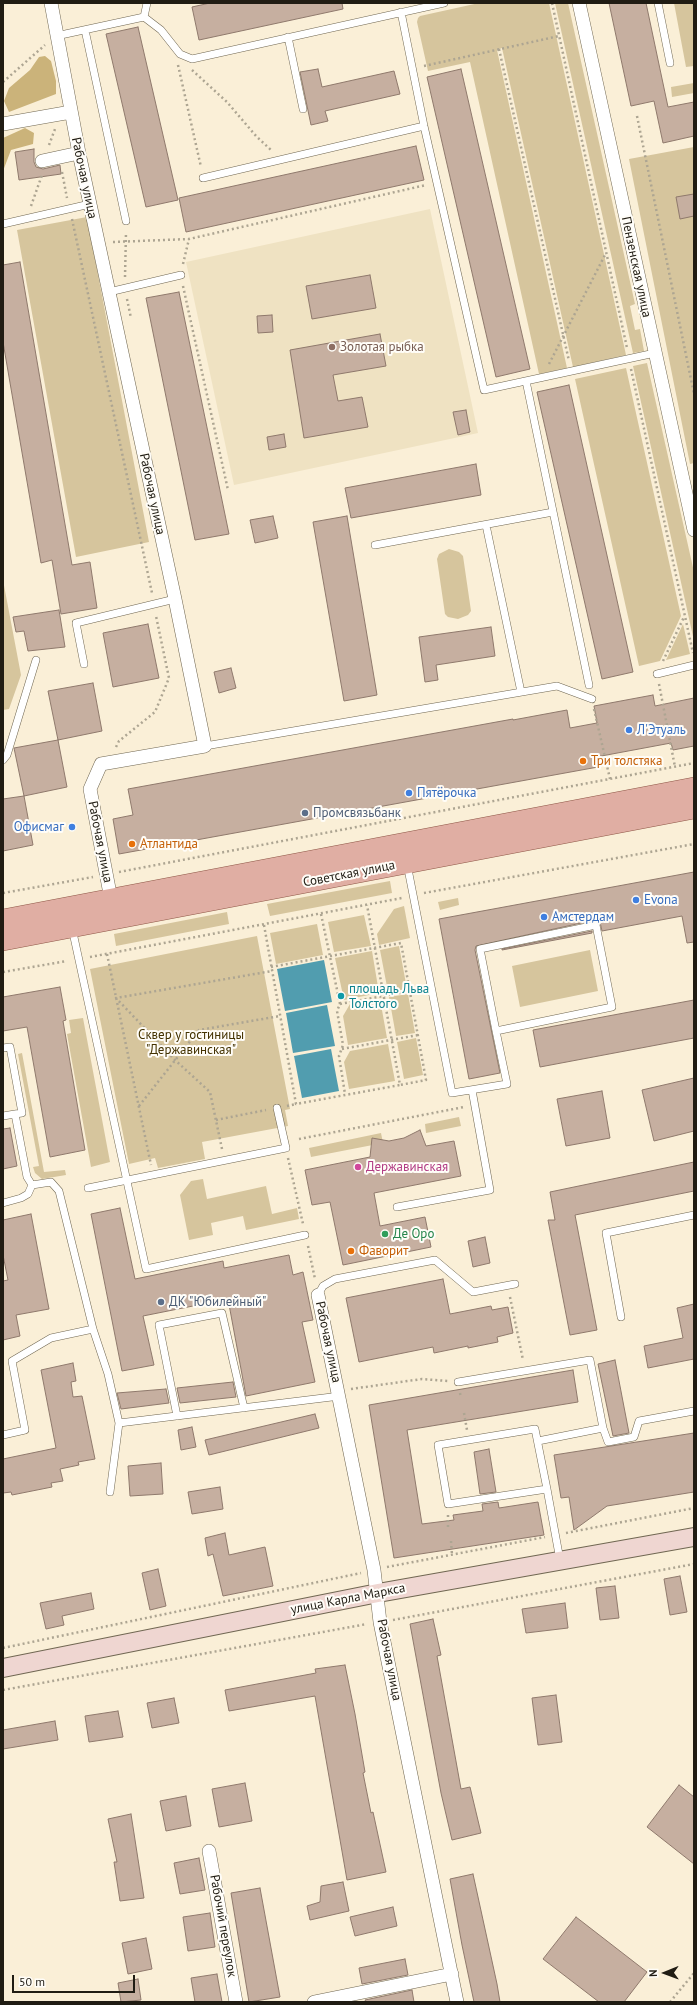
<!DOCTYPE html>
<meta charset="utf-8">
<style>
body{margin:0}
#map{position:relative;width:697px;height:2005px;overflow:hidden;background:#faefd7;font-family:"PT Sans",sans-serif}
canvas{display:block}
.frame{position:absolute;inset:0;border:4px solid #201c13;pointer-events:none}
.north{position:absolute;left:645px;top:1953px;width:40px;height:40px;-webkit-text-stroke:3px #fffdf8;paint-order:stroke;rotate:269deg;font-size:11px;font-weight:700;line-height:16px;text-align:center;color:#201c13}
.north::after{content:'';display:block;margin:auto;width:14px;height:18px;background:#201c13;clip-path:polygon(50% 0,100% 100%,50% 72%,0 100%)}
.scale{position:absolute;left:12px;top:1975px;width:123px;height:18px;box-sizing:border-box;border:2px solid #201c13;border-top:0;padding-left:5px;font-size:12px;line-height:14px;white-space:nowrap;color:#201c13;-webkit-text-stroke:3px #fffdf8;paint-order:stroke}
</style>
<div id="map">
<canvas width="697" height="2005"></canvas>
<div class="frame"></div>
<div class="north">N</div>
<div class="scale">50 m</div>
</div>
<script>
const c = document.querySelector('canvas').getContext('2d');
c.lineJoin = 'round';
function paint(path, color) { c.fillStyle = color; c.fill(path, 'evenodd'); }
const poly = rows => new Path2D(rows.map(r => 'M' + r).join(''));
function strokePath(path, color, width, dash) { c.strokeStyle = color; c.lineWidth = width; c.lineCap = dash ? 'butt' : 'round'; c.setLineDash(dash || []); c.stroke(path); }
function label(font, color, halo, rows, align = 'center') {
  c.font = font + ' "PT Sans",sans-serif'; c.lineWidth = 4; c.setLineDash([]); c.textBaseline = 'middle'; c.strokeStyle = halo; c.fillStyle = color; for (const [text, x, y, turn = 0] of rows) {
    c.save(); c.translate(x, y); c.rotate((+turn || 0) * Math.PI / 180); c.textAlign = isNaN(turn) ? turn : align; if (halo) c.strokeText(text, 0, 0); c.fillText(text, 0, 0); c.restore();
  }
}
paint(poly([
 [430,209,478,433,234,485,186,262]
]), '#efe2c2');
paint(poly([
 [479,3,549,3,626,355,573,367,502,48,497,50,567,368,539,374,470,62,428,71,417,22,418,18,420,16],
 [555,3,568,3,635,304,630,306,635,330,640,329,644,351,633,353],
 [674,3,694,3,694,66,686,67],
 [694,83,694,93,672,97,671,87],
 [694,147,694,463,690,464,629,159],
 [87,217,149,542,76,557,17,230],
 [647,363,694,572,694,641,633,366],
 [626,368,681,616,660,661,639,666,575,379],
 [449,549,459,552,463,556,471,611,468,615,458,619,448,617,445,614,437,559,439,554],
 [3,580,21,675,9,709,3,710],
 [683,624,690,654,666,660],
 [390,881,392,893,270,916,267,904],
 [458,898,459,905,440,910,438,902],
 [404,906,410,938,379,945,377,934,394,909],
 [227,912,229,924,116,946,114,934],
 [364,915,371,946,334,952,328,922],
 [317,924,323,955,276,964,270,933],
 [257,936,290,1109,285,1110,288,1126,202,1142,205,1159,158,1168,155,1158,129,1164,90,969],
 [399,946,407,989,388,992,380,950],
 [590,950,598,991,520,1007,512,966],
 [372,951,379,993,344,1000,335,958],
 [408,994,415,1033,396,1036,389,997],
 [380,999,387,1038,348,1045,343,1016,350,1004],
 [83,1018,110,1162,91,1167,67,1034,71,1033,69,1020],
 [416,1038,423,1075,404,1079,397,1042],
 [388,1044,395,1081,349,1089,344,1062,350,1051],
 [22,1053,44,1172,65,1170,66,1175,42,1179,35,1173,33,1167,39,1166,18,1054],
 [459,1117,461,1126,426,1133,425,1124],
 [381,1133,383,1143,311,1157,309,1148],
 [203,1179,207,1199,266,1186,272,1214,297,1208,299,1219,246,1230,243,1216,211,1223,213,1235,189,1240,180,1195,191,1181]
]), '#d6c59d');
paint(poly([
 [45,56,51,61,56,81,56,94,9,112,4,101,9,88,30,70,39,57],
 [25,128,34,133,33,144,11,150,3,171,3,138]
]), '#cbb37a');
paint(poly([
 [324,960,332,1002,285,1011,277,969],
 [327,1005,335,1046,293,1053,286,1013],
 [331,1049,339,1091,302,1098,294,1056]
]), '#519daf');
const building = poly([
 [210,3,342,3,343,9,199,40,192,7,210,3],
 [609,3,646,3,668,107,694,102,694,136,663,143,654,101,631,106,609,3],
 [138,27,178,200,146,207,106,34,138,27],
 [318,69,322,87,394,71,400,94,325,111,328,121,311,125,300,72,318,69],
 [461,69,530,369,496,377,427,77,461,69],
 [416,146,424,180,186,232,179,198,416,146],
 [34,149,34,162,36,167,43,169,60,165,61,174,19,180,15,152,34,149],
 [694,194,694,216,680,219,676,197,694,194],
 [20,262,72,565,90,562,97,608,61,614,52,560,41,563,3,342,3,265,20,262],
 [370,275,376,308,312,319,306,286,370,275],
 [179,292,229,534,195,540,146,298,179,292],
 [272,315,273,332,258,333,257,316,272,315],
 [380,334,386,366,333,375,338,401,362,397,368,427,304,438,290,350,380,334],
 [569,385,633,672,602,679,537,392,569,385],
 [466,410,470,432,458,435,453,412,466,410],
 [284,434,286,447,269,450,267,437,284,434],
 [476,464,481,495,351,518,345,488,476,464],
 [273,516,278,538,255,543,250,520,273,516],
 [347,516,377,695,344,701,313,522,347,516],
 [59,610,65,647,28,651,24,631,16,632,13,617,59,610],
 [148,624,159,678,113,687,103,633,148,624],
 [491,627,495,656,436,665,438,680,425,682,419,637,491,627],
 [231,668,236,688,219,693,214,672,231,668],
 [93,683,102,731,58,740,48,691,93,683],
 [653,695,655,706,694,698,694,746,673,750,671,743,596,757,598,767,119,854,113,819,133,815,128,789,513,719,513,720,567,710,570,728,597,723,594,706,653,695],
 [58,740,67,787,24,796,14,748,58,740],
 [24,796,33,845,3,851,3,799,24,796],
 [694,872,694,942,687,943,682,916,602,931,600,922,595,920,476,946,475,950,500,1073,469,1079,439,919,694,872],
 [592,931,592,933,502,950,502,949,592,931],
 [60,987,66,1020,63,1021,85,1150,50,1157,27,1027,3,1031,3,997,60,987],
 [694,1000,694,1038,540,1067,533,1030,694,1000],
 [694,1078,694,1131,654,1141,642,1090,694,1078],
 [602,1091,610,1138,566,1146,557,1099,602,1091],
 [10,1128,17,1166,3,1169,3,1129,10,1128],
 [420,1130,426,1146,454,1141,461,1176,374,1193,380,1226,425,1217,431,1247,343,1265,330,1202,312,1205,305,1170,370,1157,372,1138,389,1141,404,1138,420,1130],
 [694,1162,694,1191,575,1215,597,1330,570,1335,548,1220,555,1220,550,1192,694,1162],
 [120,1208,135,1279,223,1261,224,1268,289,1255,293,1275,303,1272,313,1320,302,1322,315,1382,246,1396,228,1299,143,1316,154,1365,122,1371,91,1214,120,1208],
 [31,1214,49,1309,16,1315,20,1336,3,1340,3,1281,8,1280,3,1255,3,1220,31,1214],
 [485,1237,490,1263,473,1267,468,1241,485,1237],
 [443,1279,450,1314,491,1306,492,1310,508,1307,513,1333,497,1337,498,1342,468,1348,468,1346,434,1353,433,1347,359,1362,346,1298,443,1279],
 [694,1304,694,1359,648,1368,644,1346,683,1338,677,1308,694,1304],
 [615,1360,629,1433,613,1436,598,1364,615,1360],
 [73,1363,76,1381,71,1382,73,1397,82,1396,95,1459,78,1462,79,1465,60,1469,63,1481,51,1483,52,1487,12,1495,11,1492,3,1493,3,1459,56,1448,41,1370,73,1363],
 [573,1370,578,1402,407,1430,422,1524,454,1520,453,1515,483,1511,482,1504,498,1502,499,1508,538,1502,544,1535,394,1558,369,1405,573,1370],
 [233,1382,236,1397,180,1403,177,1388,233,1382],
 [166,1389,169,1403,121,1409,117,1393,166,1389],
 [315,1414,319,1428,209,1455,205,1440,315,1414],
 [192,1427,196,1447,181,1450,178,1430,192,1427],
 [694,1433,694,1492,607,1506,574,1530,569,1497,561,1498,554,1455,694,1433],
 [489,1449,496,1492,480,1494,474,1452,489,1449],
 [161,1463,163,1494,130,1496,128,1466,161,1463],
 [220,1487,223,1509,192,1514,188,1492,220,1487],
 [225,1533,229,1555,265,1547,273,1586,223,1596,213,1554,208,1556,205,1538,225,1533],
 [158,1569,166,1606,150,1610,142,1573,158,1569],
 [680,1576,687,1612,670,1615,664,1579,680,1576],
 [615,1586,619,1618,600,1620,596,1588,615,1586],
 [91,1593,94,1609,62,1616,64,1625,46,1629,40,1603,91,1593],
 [565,1603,568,1628,526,1633,522,1609,565,1603],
 [433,1619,441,1655,437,1656,461,1789,470,1787,481,1833,452,1840,441,1793,410,1624,433,1619],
 [345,1665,355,1714,365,1772,363,1773,371,1813,373,1812,386,1872,347,1880,315,1696,229,1711,225,1690,316,1673,315,1669,345,1665],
 [556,1695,562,1742,538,1745,532,1698,556,1695],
 [174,1698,179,1723,152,1728,147,1703,174,1698],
 [118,1711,123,1737,89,1742,85,1716,118,1711],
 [55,1721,58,1740,3,1749,3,1730,55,1721],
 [245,1783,252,1821,219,1827,212,1789,245,1783],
 [679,1785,694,1797,694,1864,647,1827,679,1785],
 [186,1796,191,1826,166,1831,160,1801,186,1796],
 [131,1814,144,1898,120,1901,114,1862,117,1862,108,1819,131,1814],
 [199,1858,205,1890,180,1894,174,1863,199,1858],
 [473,1874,497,1984,500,2002,474,2002,462,1945,450,1879,473,1874],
 [343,1882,349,1911,310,1920,307,1906,320,1902,321,1886,343,1882],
 [260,1888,280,1997,249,2002,231,1893,260,1888],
 [393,1907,397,1926,355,1936,350,1917,393,1907],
 [210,1913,215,1947,188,1951,183,1917,210,1913],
 [576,1917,647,1972,624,2002,599,2002,543,1959,576,1917],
 [146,1938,152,1969,128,1974,122,1943,146,1938],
 [405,1959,408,1975,362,1984,359,1968,405,1959],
 [217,1974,222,2002,195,2002,191,1978,217,1974],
 [138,1979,141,2000,121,2002,118,1983,138,1979],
 [412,1990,414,2002,366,2002,365,2000,412,1990]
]);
paint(building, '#c6afa0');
strokePath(building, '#8f796c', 1);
const lane = poly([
 [658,3,670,63],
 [401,12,424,126,484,390,655,353],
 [144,17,147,3],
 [85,30,126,221],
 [56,36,144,17,161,30,180,54,192,59,444,3],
 [288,37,303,109],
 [203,178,424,126],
 [3,224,90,204],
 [109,292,181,275],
 [526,381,589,685],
 [486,525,521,692],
 [375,545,553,512],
 [84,664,76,623,175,599],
 [657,674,694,665],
 [205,746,557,686,592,699],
 [3,760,7,755,36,660],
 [407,864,452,1093,507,1084,496,1031,480,949,596,925,612,1007,496,1031],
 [72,928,146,1269,305,1235],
 [3,1048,10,1047,22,1113,15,1114],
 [3,1116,15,1114,27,1177,32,1185,51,1182,59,1191,93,1329,108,1374,119,1423,110,1492],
 [88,1188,286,1148,277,1108],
 [3,1203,21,1198,28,1194,32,1185],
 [397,1207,490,1190,472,1090],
 [318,1295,323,1286,335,1279,435,1260,473,1292,515,1284],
 [621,1317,606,1233,694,1215],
 [458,1382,590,1360,603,1428],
 [177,1416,159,1325,222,1313,244,1408],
 [119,1423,340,1396],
 [3,1435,25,1430,12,1361,51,1338,93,1329],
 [538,1441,603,1428,608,1442,634,1437,639,1421,694,1411],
 [547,1489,535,1429,438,1445,448,1504,547,1489,560,1560]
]);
const street = poly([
 [51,3,79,153,175,599,205,746,101,764,90,789,111,899],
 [579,3,694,530],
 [3,124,71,112],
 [42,161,79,153],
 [318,1295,374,1570,380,1622,457,2002],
 [209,1851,236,2002],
 [314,2002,452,1974]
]);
const secondary = poly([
 [3,1668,378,1593,694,1537]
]);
const primary = poly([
 [3,920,694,788],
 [3,940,694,808]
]);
strokePath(lane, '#706752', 8);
strokePath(street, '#706752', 14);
strokePath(secondary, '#706752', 20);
strokePath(primary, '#8f5848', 22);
strokePath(poly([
 [552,3,627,348],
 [499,49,569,361],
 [178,65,201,167],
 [424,66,559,36],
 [192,70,227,102,256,136,271,150],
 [3,82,45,45],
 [637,116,694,394],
 [49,145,55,129],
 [62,172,67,198],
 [31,206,42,175],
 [72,219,152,593],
 [113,242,189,239,426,185],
 [183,264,189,239],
 [125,277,126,232],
 [183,286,228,490],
 [127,299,131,318],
 [549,364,606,253],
 [631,369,693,653],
 [663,661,684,617],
 [659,684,675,767],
 [594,709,610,779],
 [116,747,119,741,155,712,169,678,156,616],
 [119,872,694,763],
 [3,893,93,877],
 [424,893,694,844],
 [321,914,340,1004,337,1011,343,1045,339,1056,345,1094],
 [264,925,296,1104,400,1085,367,905],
 [107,954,151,1165],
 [90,957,402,898],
 [271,967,401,943,426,1080,400,1085],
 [3,972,67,961],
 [340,1004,410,991],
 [342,1049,418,1035],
 [139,1106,199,1030,280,1016],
 [287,1106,296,1104],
 [216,1120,266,1110],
 [299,1139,464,1107],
 [222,1149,210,1092,175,1060,116,998,272,971],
 [288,1158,303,1224],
 [308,1246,315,1279],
 [510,1297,523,1360],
 [351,1389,422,1379,448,1381],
 [460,1393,461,1398],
 [464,1413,467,1430],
 [448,1527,448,1514],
 [566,1533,694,1508],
 [451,1541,452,1555],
 [387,1567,545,1537],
 [393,1620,694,1564],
 [3,1648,361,1573],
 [3,1690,367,1624],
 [670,2002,694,1973]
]), '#ada592', 2.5, [2, 3]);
strokePath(lane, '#fff', 7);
strokePath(street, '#fff', 13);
strokePath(secondary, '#efd6d1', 18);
strokePath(primary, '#e0aea3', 21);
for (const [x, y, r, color] of [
 [332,347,4,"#8d6e63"],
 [629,730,4,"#3f7fe0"],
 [583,761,4,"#e8710a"],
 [409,793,4,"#3f7fe0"],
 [305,813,4,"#5c6f8a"],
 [72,827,4,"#3f7fe0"],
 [132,844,4,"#e8710a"],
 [636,900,4,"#3f7fe0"],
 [544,917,4,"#3f7fe0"],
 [341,996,4,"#0f9aa8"],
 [358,1167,4,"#d1479c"],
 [385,1234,4,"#2e9e5b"],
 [351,1251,4,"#e8710a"],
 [161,1302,4,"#5c6f8a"]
]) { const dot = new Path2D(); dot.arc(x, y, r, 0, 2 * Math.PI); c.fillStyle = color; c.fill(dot); strokePath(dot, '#fffdf8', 1.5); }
label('13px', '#201c13', '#fffdf8', [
 ["Рабочая улица",84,178,78],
 ["Пензенская улица",636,267,78],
 ["Рабочая улица",152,494,78],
 ["Рабочая улица",100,842,79],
 ["Советская улица",349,874,-11],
 ["Рабочая улица",328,1342,78],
 ["улица Карла Маркса",348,1599,-11],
 ["Рабочая улица",389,1660,79],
 ["Рабочий переулок",223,1926,80]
]);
label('13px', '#785e54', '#fffdf8', [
 ["Золотая рыбка",340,347]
], 'left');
label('13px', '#366cbe', '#fffdf8', [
 ["Л'Этуаль",637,730],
 ["Пятёрочка",417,793],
 ["Офисмаг",64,827,"right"],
 ["Evona",644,900],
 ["Амстердам",552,917]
], 'left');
label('13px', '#c56008', '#fffdf8', [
 ["Три толстяка",591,761],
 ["Атлантида",140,844],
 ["Фаворит",359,1251]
], 'left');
label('13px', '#4e5e75', '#fffdf8', [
 ["Промсвязьбанк",313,813],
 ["ДК \"Юбилейный\"",169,1302]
], 'left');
label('13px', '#0d838f', '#fffdf8', [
 ["площадь Льва",349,989],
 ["Толстого",349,1004]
], 'left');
label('13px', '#433201', '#fffdf8', [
 ["Сквер у гостиницы",191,1035],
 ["\"Державинская\"",191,1050]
]);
label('13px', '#b23c85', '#fffdf8', [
 ["Державинская",366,1167]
], 'left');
label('13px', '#27864d', '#fffdf8', [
 ["Де Оро",393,1234]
], 'left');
</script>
